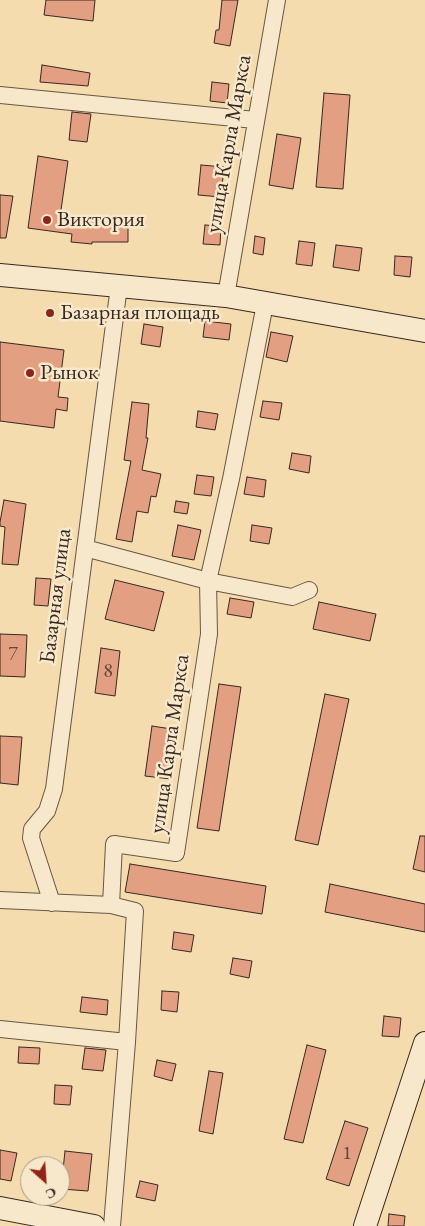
<!DOCTYPE html>
<meta charset="utf-8">
<style>
body{margin:0}
#map{position:relative;width:425px;height:1226px;overflow:hidden;background:#f4dcaf;font-family:"EB Garamond",serif}
canvas{display:block}
.north{position:absolute;left:20px;top:1156px;width:50px;height:50px;box-sizing:border-box;background:#f8e8cb;border:1px solid #ab9c87;border-radius:50%;rotate:154deg;font-size:14px;font-weight:700;line-height:20px;text-align:center;color:#382920}
.north::after{content:'';display:block;margin:auto;width:18px;height:22px;background:#8f2418;clip-path:polygon(50% 0,100% 100%,50% 72%,0 100%)}
</style>
<div id="map">
<canvas width="425" height="1226"></canvas>
<div class="north">С</div>
</div>
<script>
const c = document.querySelector('canvas').getContext('2d');
c.lineJoin = 'round';
function paint(path, color) { c.fillStyle = color; c.fill(path, 'evenodd'); }
const poly = rows => new Path2D(rows.map(r => 'M' + r).join(''));
function strokePath(path, color, width, dash) { c.strokeStyle = color; c.lineWidth = width; c.lineCap = dash ? 'butt' : 'round'; c.setLineDash(dash || []); c.stroke(path); }
function label(font, color, halo, rows, align = 'center') {
  c.font = font + ' "EB Garamond",serif'; c.lineWidth = 5; c.setLineDash([]); c.textBaseline = 'middle'; c.strokeStyle = halo; c.fillStyle = color; for (const [text, x, y, turn = 0] of rows) {
    c.save(); c.translate(x, y); c.rotate((+turn || 0) * Math.PI / 180); c.textAlign = isNaN(turn) ? turn : align; if (halo) c.strokeText(text, 0, 0); c.fillText(text, 0, 0); c.restore();
  }
}
const building = poly([
 [46,0,95,0,93,21,44,15,46,0],
 [222,0,238,0,230,46,214,43,216,30,219,30,222,0],
 [42,65,90,73,88,86,40,82,42,65],
 [212,82,229,84,227,103,210,101,212,82],
 [324,93,350,95,343,189,316,187,324,93],
 [72,112,91,114,87,142,69,140,72,112],
 [277,134,301,138,293,189,269,185,277,134],
 [38,156,68,161,60,217,94,221,94,225,128,226,128,242,92,242,92,244,71,242,72,234,28,228,38,156],
 [201,165,224,167,221,197,198,195,201,165],
 [0,195,13,196,6,238,0,238,0,195],
 [205,225,221,226,220,245,203,244,205,225],
 [255,236,265,238,263,255,253,253,255,236],
 [299,241,315,243,312,266,296,264,299,241],
 [336,245,362,248,359,271,333,267,336,245],
 [395,256,412,257,410,277,394,275,395,256],
 [205,321,231,324,229,340,203,337,205,321],
 [144,324,163,327,160,347,141,344,144,324],
 [271,332,293,336,287,362,266,357,271,332],
 [0,342,64,350,58,397,68,398,67,411,56,409,54,428,0,421,0,342],
 [263,401,282,403,279,420,260,417,263,401],
 [132,402,149,404,146,438,148,438,142,470,161,474,156,497,151,496,148,513,137,511,132,542,116,539,131,461,124,460,132,402],
 [198,411,218,414,215,430,196,427,198,411],
 [292,453,311,456,309,473,289,469,292,453],
 [197,475,214,477,211,496,194,494,197,475],
 [247,477,266,480,264,497,244,494,247,477],
 [4,500,26,504,18,565,2,564,5,527,0,526,0,522,4,500],
 [176,501,189,503,187,514,174,512,176,501],
 [178,525,201,530,194,560,172,556,178,525],
 [252,525,272,528,269,544,250,541,252,525],
 [36,578,51,579,48,606,34,605,36,578],
 [115,580,164,592,154,631,105,619,115,580],
 [230,598,254,602,251,618,227,614,230,598],
 [319,602,376,614,370,641,313,629,319,602],
 [0,634,27,635,25,677,0,676,0,634],
 [101,648,120,651,115,696,95,693,101,648],
 [219,684,241,687,219,831,197,828,219,684],
 [325,694,349,699,318,845,295,840,325,694],
 [152,726,178,730,171,779,145,776,152,726],
 [0,736,22,737,18,785,0,783,0,736],
 [420,836,425,836,425,872,413,869,420,836],
 [130,864,266,886,262,914,125,892,130,864],
 [330,884,425,904,425,932,325,912,330,884],
 [174,932,194,935,191,952,172,949,174,932],
 [233,958,252,961,249,978,230,974,233,958],
 [162,991,179,992,177,1012,161,1010,162,991],
 [82,997,108,1000,107,1015,80,1012,82,997],
 [384,1016,401,1018,399,1037,382,1036,384,1016],
 [307,1045,326,1050,303,1143,284,1139,307,1045],
 [19,1047,40,1048,39,1064,18,1063,19,1047],
 [85,1048,106,1050,103,1071,82,1069,85,1048],
 [157,1060,176,1064,172,1081,154,1076,157,1060],
 [209,1071,223,1073,213,1134,199,1131,209,1071],
 [55,1085,72,1086,70,1105,54,1104,55,1085],
 [345,1121,368,1128,349,1186,326,1179,345,1121],
 [0,1150,17,1153,11,1181,0,1179,0,1150],
 [65,1151,92,1154,88,1191,61,1189,65,1151],
 [140,1181,158,1185,155,1201,136,1197,140,1181],
 [389,1214,405,1216,404,1226,388,1226,389,1214]
]);
paint(building, '#e39f81');
strokePath(building, '#382920', 1);
const street = poly([
 [0,95,255,120],
 [226,296,277,0],
 [85,548,208,581,292,597,309,590],
 [0,900,111,905],
 [52,903,31,838,32,829,47,811,54,789,119,286],
 [0,1029,127,1042],
 [112,1226,127,1042,135,911,111,905,114,844,176,853,209,634,208,581,231,479,265,304]
]);
const secondary = poly([
 [0,275,226,296,425,331],
 [0,1208,94,1226],
 [365,1226,425,1043]
]);
strokePath(street, '#675644', 18);
strokePath(secondary, '#382920', 24);
strokePath(street, '#f8e8cb', 16);
strokePath(secondary, '#f8e8cb', 22);
for (const [x, y, r, color] of [
 [47,220,5,"#8f2418"],
 [50,313,5,"#8f2418"],
 [30,373,5,"#8f2418"]
]) { const dot = new Path2D(); dot.arc(x, y, r, 0, 2 * Math.PI); c.fillStyle = color; c.fill(dot); strokePath(dot, '#f8e8cb', 2); }
label('20px', '#634638', null, [
 ["7",13,655],
 ["8",108,672],
 ["1",347,1154]
]);
label('22px', '#382920', '#f8e8cb', [
 ["улица Карла Маркса",229,144,-80],
 ["Базарная улица",56,596,-83],
 ["улица Карла Маркса",170,744,-82]
]);
label('22px', '#382920', '#f8e8cb', [
 ["Виктория",57,220],
 ["Базарная площадь",60,313],
 ["Рынок",40,373]
], 'left');
</script>
